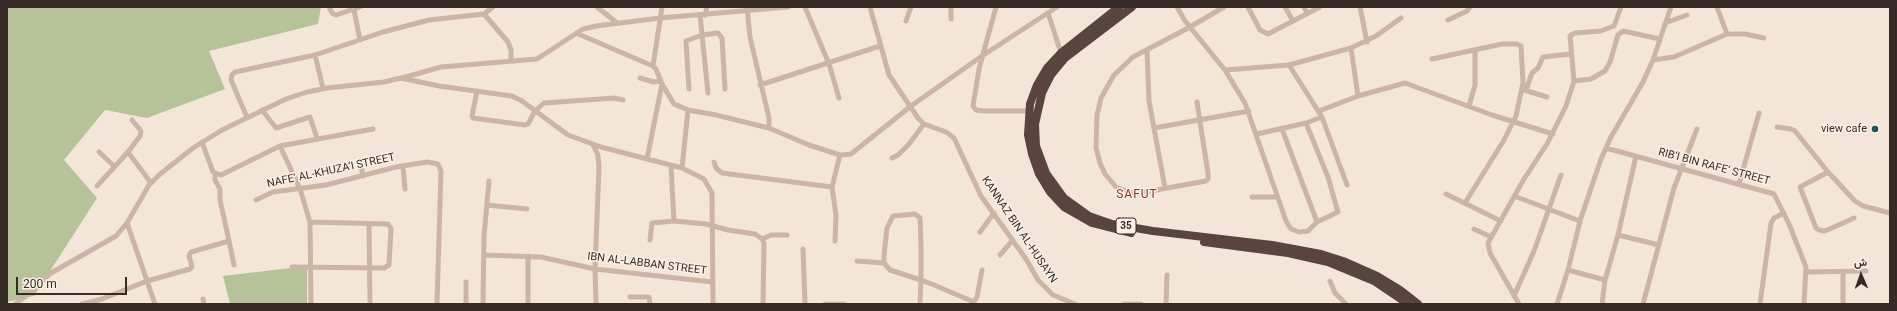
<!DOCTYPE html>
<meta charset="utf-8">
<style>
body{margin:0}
#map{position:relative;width:1897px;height:311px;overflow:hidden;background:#f3e6d9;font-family:Roboto,Vazirmatn,sans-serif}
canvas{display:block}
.frame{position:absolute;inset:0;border:8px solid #372b27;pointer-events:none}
.north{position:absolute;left:1841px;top:255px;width:40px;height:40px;-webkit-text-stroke:3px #faf0e6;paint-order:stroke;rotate:358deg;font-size:11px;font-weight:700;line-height:16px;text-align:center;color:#372b27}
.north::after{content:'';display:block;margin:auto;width:14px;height:18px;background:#372b27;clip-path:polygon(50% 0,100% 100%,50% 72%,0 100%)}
.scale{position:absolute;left:16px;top:277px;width:111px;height:18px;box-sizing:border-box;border:2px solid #372b27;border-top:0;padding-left:5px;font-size:12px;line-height:14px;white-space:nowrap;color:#372b27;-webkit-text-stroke:3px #faf0e6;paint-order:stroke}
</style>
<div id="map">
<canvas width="1897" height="311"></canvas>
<div class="frame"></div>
<div class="north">ش</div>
<div class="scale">200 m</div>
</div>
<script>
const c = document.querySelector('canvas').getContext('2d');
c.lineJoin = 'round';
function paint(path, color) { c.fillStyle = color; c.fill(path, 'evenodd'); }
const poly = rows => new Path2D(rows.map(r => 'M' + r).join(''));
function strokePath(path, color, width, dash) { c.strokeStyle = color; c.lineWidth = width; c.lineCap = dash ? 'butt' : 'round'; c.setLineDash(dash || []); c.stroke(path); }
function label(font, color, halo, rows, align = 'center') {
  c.font = font + ' Roboto,sans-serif'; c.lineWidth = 3; c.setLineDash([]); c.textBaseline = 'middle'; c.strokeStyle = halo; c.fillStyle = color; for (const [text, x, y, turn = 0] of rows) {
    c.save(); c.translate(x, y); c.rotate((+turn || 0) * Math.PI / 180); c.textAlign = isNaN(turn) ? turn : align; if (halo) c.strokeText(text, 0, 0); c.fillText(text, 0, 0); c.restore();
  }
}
paint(poly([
 [7,7,321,7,318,24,209,51,225,89,147,118,105,110,64,160,97,198,34,296,7,302],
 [307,266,307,304,230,304,223,276]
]), '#b6c399');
strokePath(poly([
 [329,7,332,13,336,15,360,7],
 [597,7,616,22],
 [747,7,750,37,769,118,769,128],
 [805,7,829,64,839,98],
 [870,7,889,75,918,118,924,124,946,132,954,138,981,196,1026,259,1038,280,1053,295,1075,304],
 [951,7,951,19],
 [996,7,979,69,973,106,976,110,984,111,1029,111],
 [1177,7,1185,21,1225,70,1245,103,1286,221,1291,229,1299,232,1308,231,1317,222,1338,212,1328,177,1306,123],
 [1248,7,1260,30,1268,34,1320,7],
 [1285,7,1293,21],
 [1304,7,1307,13],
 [1360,7,1367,42],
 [354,10,360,40],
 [1048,13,1061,53],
 [484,14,493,7],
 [700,15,708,93],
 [705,15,707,7],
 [1448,20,1467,11,1470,7],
 [906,21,911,7],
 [1665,23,1687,15],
 [576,33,653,66,656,69,662,84,674,104,688,110,682,168],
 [1727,34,1745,34,1764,38],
 [1351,48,1358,96],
 [1147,50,1149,101,1165,188],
 [315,55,323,88],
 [1432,59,1502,44,1517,44,1521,46,1523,83,1516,116,1504,140,1465,203],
 [1653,60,1674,57,1727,34,1717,7],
 [1289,65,1322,117,1347,185],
 [653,66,662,7],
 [1225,70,1289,65,1351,48,1376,36,1401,18],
 [402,78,441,67,537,59,583,29,596,26,660,18,788,7],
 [640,78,654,82,661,81],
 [1574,81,1591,79,1605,71,1610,62,1618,35,1623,31,1660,39],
 [760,85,880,46],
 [689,89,686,41,702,35,718,33,722,38,725,89],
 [1524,90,1547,97],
 [1526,90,1532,73,1538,68,1543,57,1570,54],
 [477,91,472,116,473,118,525,125,528,124,535,111,544,103,614,98,623,100],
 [1197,102,1208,173,1208,179,1206,181,1134,194,1116,187,1105,174,1100,163,1096,148,1097,115,1101,98,1114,75,1133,57,1190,27,1224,7],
 [1469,106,1475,85,1475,50],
 [262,110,276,128,310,117,317,138],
 [688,110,716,115,769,128,809,145,840,155,851,154,911,106,982,56,1057,7],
 [1319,111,1358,96,1405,83,1492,115,1553,134],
 [247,117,231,80,232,75,235,72,315,55,383,32,429,20,484,14,508,42,511,50,511,60],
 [1777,127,1791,129,1795,131,1828,172,1855,201,1863,206,1890,213],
 [1154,128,1249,111],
 [1282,129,1317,222],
 [1257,134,1306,123,1322,117],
 [202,142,213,172,221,175,280,146,373,129],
 [593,145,598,155,599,167,595,269,596,304],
 [280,146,300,189,310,222,311,304],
 [1606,148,1774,194,1789,224,1806,267,1804,304],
 [99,152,114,166],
 [128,152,151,183],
 [892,158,898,155,909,144,924,124],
 [647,159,662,84],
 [714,162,716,168,722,173,832,187],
 [361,165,363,176],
 [403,166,405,189],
 [671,166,674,221,706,224,728,230,755,234,762,239,764,243,763,304],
 [1828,172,1800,187,1816,228,1819,230,1825,231,1854,218],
 [1739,184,1759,113],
 [97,186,128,152,140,136,141,131,132,120],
 [1446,194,1501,221],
 [1514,196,1580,221],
 [1252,197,1277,197],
 [256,200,273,192,326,185,396,167,427,162,438,164,441,171,437,304],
 [487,205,527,209],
 [127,223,155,304],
 [369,224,370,304],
 [1474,229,1491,237],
 [980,232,994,213],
 [1618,235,1659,245],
 [762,239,771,235,787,235],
 [650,240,652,223,674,221],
 [229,241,234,265],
 [835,241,836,215,832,187,840,155],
 [803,249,805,304],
 [484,255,541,257,595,269,712,282],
 [1000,255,1012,241],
 [528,256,528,304],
 [857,261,884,263],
 [292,267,384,268,389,265,391,229,388,224,310,222],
 [1568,270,1605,280],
 [1806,272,1866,271],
 [1330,281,1335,293,1346,304],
 [466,282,466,304],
 [1514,296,1534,251,1561,175],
 [630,297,649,297,650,304],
 [203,299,204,304],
 [15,304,26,296,51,273,116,236,127,223,149,185,159,175,193,148,222,130,286,99,307,92,327,88,384,82,401,78,439,86,512,96,522,101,568,135,601,147,682,168,704,179,712,193,713,304],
 [82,304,102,299,147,281,190,269,192,267,189,256,191,252,229,241,220,200,220,189,215,180,215,174],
 [483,304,484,236,489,181],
 [825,304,844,304],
 [920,304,921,280,921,246,920,218,915,214,893,216,887,228,884,255,884,263,890,270,921,280,934,285,974,302,977,297,982,270],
 [1124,304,1141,304],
 [1166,304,1167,275],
 [1519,304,1490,253,1488,243,1524,179,1547,144,1566,106,1574,81,1570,36,1575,33,1601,31,1614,26,1621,7],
 [1557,304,1568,270,1580,221,1601,159,1611,137,1643,82,1653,60,1671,7],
 [1602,304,1605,280,1618,235,1636,156],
 [1643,304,1674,188,1697,129],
 [1760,304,1771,223,1774,218,1784,213],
 [1843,304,1843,272]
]), '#ccb5a5', 5);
strokePath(poly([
 [1119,7,1061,53,1047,68,1037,85,1030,104,1028,135,1032,154,1039,174,1050,192,1064,207,1092,223,1131,233],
 [1132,7,1065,58,1051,75,1042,93,1035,124,1036,146,1046,173,1064,198,1089,216,1112,224,1153,231,1272,245,1321,254,1343,261,1377,276,1400,290,1418,304],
 [1204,242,1288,253,1328,262,1374,281,1408,304]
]), '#59453d', 8);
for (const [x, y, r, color] of [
 [1875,129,4,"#19595b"]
]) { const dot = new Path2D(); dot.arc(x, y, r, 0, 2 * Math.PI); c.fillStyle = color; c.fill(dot); strokePath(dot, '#faf0e6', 1.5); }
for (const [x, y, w] of [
 [1126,226,20]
]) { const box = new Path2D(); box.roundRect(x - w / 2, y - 8, w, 16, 3); c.fillStyle = '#faf0e6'; c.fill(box); strokePath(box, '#372b27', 1); }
label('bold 10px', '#372b27', null, [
 ["35",1126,226]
]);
label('11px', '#372b27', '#faf0e6', [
 ["view cafe",1867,129]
], 'right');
label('11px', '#372b27', '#faf0e6', [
 ["RIB‘I BIN RAFE‘ STREET",1714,167,15],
 ["NAFE‘ AL-KHUZA‘I STREET",331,171,-12],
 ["KANNAZ BIN AL-HUSAYN",1019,230,56],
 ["IBN AL-LABBAN STREET",647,264,7]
]);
c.letterSpacing = '1px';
label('12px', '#8b321a', '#faf0e6', [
 ["SAFUT",1137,195]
]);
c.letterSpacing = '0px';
</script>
